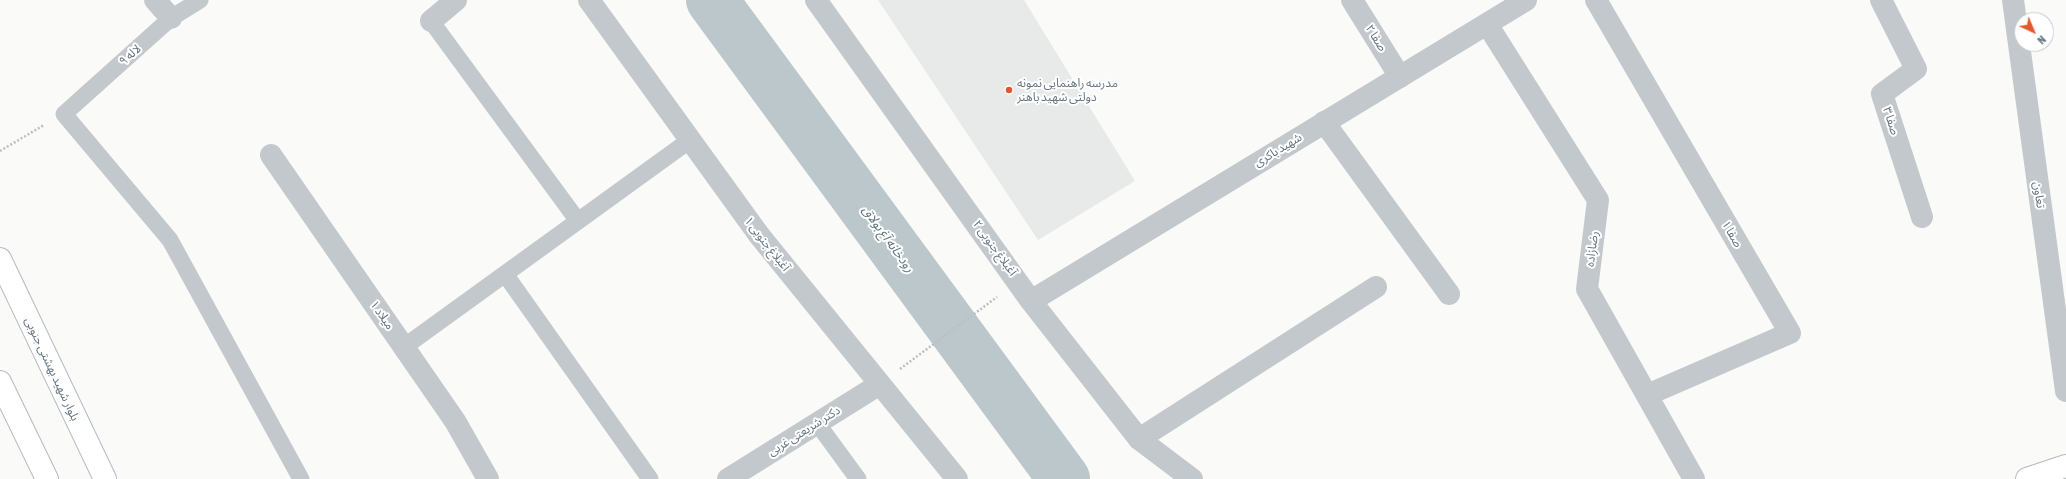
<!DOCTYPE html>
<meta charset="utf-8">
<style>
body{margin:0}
#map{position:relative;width:2066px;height:479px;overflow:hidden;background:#fafaf8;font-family:"Asap Condensed",sans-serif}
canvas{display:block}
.north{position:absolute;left:2014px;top:12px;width:40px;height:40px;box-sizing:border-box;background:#fff;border:1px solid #c1c8cd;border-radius:50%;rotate:136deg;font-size:11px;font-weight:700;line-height:16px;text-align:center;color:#657683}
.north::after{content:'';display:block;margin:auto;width:14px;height:18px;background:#e4572e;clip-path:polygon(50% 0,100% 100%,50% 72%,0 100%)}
</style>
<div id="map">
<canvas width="2066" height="479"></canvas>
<div class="north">N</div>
</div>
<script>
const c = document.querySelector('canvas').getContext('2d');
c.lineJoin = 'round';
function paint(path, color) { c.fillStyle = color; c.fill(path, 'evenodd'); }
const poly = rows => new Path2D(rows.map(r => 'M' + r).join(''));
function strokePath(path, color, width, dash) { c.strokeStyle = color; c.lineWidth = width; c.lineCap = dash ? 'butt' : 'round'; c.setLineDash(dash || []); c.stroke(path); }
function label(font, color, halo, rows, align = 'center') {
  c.font = font + ' "Asap Condensed","Noto Sans Arabic",sans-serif'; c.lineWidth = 4; c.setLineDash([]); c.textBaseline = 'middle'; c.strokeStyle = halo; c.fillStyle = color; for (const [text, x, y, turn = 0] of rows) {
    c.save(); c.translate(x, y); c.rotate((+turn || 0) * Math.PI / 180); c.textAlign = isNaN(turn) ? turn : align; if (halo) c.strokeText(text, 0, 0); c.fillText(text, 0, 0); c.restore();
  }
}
paint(poly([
 [878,0,1024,0,1135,181,1038,240]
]), '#e8e9e9');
strokePath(poly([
 [712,0,1064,479]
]), '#bbc7cb', 52);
const secondary = poly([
 [0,259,105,479],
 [0,382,47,479],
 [2027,479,2066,466]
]);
strokePath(secondary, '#b3babf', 24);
strokePath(poly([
 [0,151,44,125],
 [900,369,997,297]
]), '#bbbfc2', 2.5, [2, 2]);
strokePath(poly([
 [200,0,171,18,64,114,170,240,301,479],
 [431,21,578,221],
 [505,274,650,479],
 [404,347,690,140],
 [817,423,858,479]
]), '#c3c8cc', 17);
strokePath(poly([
 [155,0,171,18],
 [1352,0,1400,77],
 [1596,0,1790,333,1647,395],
 [1881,0,1916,69,1882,94,1922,217],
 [431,21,456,0],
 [1487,24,1598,200,1587,289,1694,479],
 [1324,122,1449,294],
 [271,155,455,421,488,479],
 [1139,439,1376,287]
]), '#c3c8cc', 22);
strokePath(poly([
 [589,0,759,235,957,479],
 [816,0,1031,301,1139,439,1192,479],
 [2013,0,2066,391],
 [1031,301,1526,0],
 [728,479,880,384]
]), '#c3c8cc', 22);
strokePath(secondary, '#fff', 22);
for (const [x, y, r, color] of [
 [1009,90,4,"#e4572e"]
]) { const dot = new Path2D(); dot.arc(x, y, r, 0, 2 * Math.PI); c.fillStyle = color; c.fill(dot); strokePath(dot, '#fff', 1.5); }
label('12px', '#657683', '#fff', [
 ["صفا ۲",1376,38,58],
 ["لاله ۹",130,55,-42],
 ["صفا ۳",1891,121,72],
 ["شهید باکری",1278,150,-31],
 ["تعاون",2039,195,82],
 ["صفا ۱",1732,234,60],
 ["آغبلاغ جنوبی ۱",767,244,52],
 ["آغبلاغ جنوبی ۲",995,248,54],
 ["رضازاده",1592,249,-83],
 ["میلاد ۱",382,315,55],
 ["بلوار شهید بهشتی جنوبی",52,369,65],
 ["دکتر شریعتی غربی",804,431,-32]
]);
label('12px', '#657683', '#fff', [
 ["مدرسه راهنمایی نمونه",1017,83],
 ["دولتی شهید باهنر",1017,97]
], 'left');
label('italic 13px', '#60757c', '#fff', [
 ["رودخانه آغ بولاق",888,239,54]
]);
</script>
